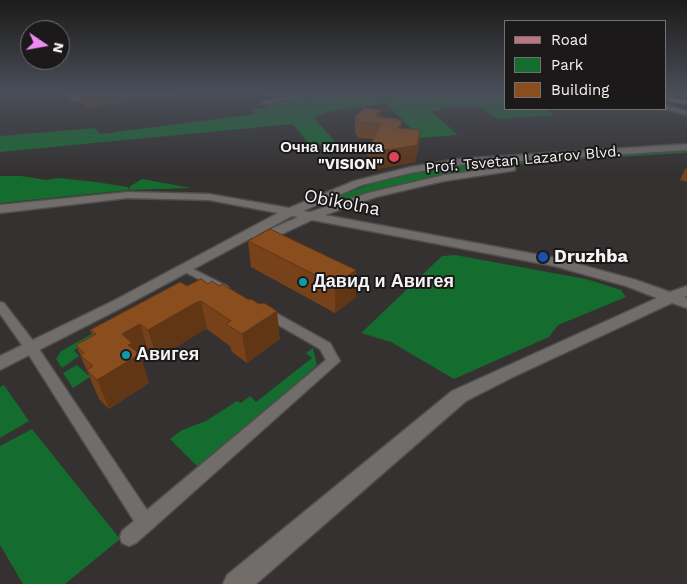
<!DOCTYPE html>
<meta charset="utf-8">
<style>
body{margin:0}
#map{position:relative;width:687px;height:584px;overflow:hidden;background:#343130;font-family:"Work Sans",sans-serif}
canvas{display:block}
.legend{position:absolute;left:504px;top:20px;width:162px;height:90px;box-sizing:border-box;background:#1b1919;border:1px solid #727070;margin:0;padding:6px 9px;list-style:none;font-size:15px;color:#f5f3f2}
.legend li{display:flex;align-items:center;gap:10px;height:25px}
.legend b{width:25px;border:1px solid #727070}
.north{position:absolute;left:20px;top:20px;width:50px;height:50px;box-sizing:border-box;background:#1b1919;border:1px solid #727070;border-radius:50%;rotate:102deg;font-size:14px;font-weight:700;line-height:20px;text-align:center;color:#f5f3f2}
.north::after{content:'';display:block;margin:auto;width:18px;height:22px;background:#ef8bf6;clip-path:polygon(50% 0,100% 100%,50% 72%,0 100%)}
</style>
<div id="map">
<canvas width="687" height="584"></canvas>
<ul class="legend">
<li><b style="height:6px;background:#bd7481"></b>Road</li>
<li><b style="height:14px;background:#146c2e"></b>Park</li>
<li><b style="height:14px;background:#8a4d1e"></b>Building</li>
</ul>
<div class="north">N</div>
</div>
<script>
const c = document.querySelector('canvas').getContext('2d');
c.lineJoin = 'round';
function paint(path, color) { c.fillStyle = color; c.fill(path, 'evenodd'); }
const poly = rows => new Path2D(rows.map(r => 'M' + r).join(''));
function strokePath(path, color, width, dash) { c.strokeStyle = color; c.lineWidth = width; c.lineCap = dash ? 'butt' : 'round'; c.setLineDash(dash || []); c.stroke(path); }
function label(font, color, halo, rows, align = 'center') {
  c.font = font + ' "Work Sans",sans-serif'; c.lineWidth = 4; c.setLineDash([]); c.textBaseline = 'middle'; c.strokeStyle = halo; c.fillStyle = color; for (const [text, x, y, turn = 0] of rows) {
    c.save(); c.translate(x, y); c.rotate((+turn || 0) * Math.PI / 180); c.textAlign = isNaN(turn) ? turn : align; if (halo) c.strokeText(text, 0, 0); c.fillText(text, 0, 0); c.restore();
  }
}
paint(poly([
 [328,93,506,93,506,109,546,109,554,115,498,119,480,107,440,108,442,110,431,111,458,135,420,138,386,103,326,112,314,118,340,147,310,145,293,124,0,152,0,136,95,128,100,134,256,114,250,110,269,107,266,104],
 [687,150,687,153,564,160,483,168,413,181,330,205,321,203,383,179,443,167,481,163],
 [0,176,21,176,46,180,58,178,96,182,128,187,129,190,0,203],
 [142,179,191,188,130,190,129,187],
 [455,255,586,279,621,290,626,297,558,325,549,337,454,379,391,342,361,333,442,256],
 [110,324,98,337,74,350,79,356,62,368,56,359,61,351],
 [313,348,317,365,201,470,170,439,182,430,206,421,237,401,241,403,250,396,256,402,312,358,306,353],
 [77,365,90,377,73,388,63,373],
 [4,385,29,421,0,438,0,387],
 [32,429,120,539,65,584,23,584,0,545,0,446]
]), '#146c2e');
const street = poly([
 [65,93,71,93,75,97,118,93,74,101,65,93],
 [305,93,316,93,265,104,262,102,305,93],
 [191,268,227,286,229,288,223,291,219,290,187,273,186,271,191,268],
 [0,302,4,303,37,346,147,510,326,360,320,349,261,315,259,312,261,309,269,309,330,343,340,361,152,529,136,543,129,546,122,543,120,537,122,531,134,521,27,352,0,314,0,302]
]);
const secondary = poly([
 [666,93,687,93,687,97,667,95,666,93],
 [666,105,687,111,687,115,664,109,666,109,666,105],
 [687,144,687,150,458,165,410,173,362,185,303,211,310,212,368,193,444,175,515,166,515,170,511,171,444,181,376,197,325,215,556,258,636,280,670,292,687,286,687,296,684,297,687,298,687,308,672,303,513,377,466,401,256,584,223,584,227,575,452,391,657,298,626,286,554,266,312,220,263,243,258,244,252,240,253,237,298,217,292,216,125,306,0,370,0,356,115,300,278,213,209,200,128,198,0,213,0,205,128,192,209,194,289,208,354,181,410,167,458,159,687,144]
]);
const primary = poly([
 [666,97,687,100,687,104,666,101,666,97]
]);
strokePath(street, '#504d4c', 3);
strokePath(secondary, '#504d4c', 3);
strokePath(primary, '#504d4c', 3);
paint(street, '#706d6b');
paint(secondary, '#706d6b');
paint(primary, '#bd7481');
paint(poly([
 [79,93,110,93,88,109,81,102],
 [266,93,296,93,274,97],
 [381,110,381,117,402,129,420,130,419,146,415,162,366,171,367,153,373,139,359,138,355,133,355,117],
 [687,168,687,182,680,180,685,169],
 [270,229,356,297,335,313,251,267,248,241],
 [187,286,280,339,247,363,232,352,230,346,207,329,202,331,157,359,149,353,141,358,149,383,109,409,99,399,76,345,93,336,90,330]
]), '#77421a');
paint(poly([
 [110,93,185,93,88,109,84,97],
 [274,93,296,93,274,97],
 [381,110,381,126,375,116],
 [402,122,401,138,398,128],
 [420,130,419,146,415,162,366,171,367,153],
 [356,270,356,297,335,313,335,285],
 [201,301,207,329,202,331,157,359,148,330,195,303],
 [277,311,280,339,247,363,242,334],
 [140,324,149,353,141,358,149,383,109,409,97,380,122,334]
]), '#613615');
const building = poly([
 [80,93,110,93,84,97,80,93],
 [365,108,381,110,375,116,398,119,402,122,398,128,420,130,417,145,367,153,380,124,360,122,355,117,365,108],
 [270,229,356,270,335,285,248,241,270,229],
 [201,279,208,284,212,281,219,286,222,284,249,300,251,299,259,304,264,303,277,311,242,334,226,324,231,321,201,301,195,303,148,330,140,324,122,334,132,343,128,345,140,354,97,380,87,370,93,366,80,355,84,353,76,345,96,334,90,330,180,282,187,286,201,279]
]);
paint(building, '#8a4d1e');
strokePath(building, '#613615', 1);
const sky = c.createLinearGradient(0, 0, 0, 175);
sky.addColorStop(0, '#1d1b1a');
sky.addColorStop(0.53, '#4a4e59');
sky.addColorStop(1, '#4a4e5900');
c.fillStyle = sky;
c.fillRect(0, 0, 687, 175);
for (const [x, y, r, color] of [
 [394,157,6,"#e0444e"],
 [543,257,6,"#1a4fb4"],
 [303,282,5,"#0f9aa8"],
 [126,355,5,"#0f9aa8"]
]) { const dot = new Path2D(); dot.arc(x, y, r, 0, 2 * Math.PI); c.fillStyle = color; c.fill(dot); strokePath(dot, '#1b1919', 2); }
label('bold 15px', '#f5f3f2', '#1b1919', [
 ["Очна клиника",383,148],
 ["\"VISION\"",383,165]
], 'right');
label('15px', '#f5f3f2', '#1b1919', [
 ["Prof. Tsvetan Lazarov Blvd.",523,160,-5]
]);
label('18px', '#f5f3f2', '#1b1919', [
 ["Obikolna",342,203,11]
]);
label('bold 18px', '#f5f3f2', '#1b1919', [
 ["Druzhba",554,257],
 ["Давид и Авигея",313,282],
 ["Авигея",136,355]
], 'left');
</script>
